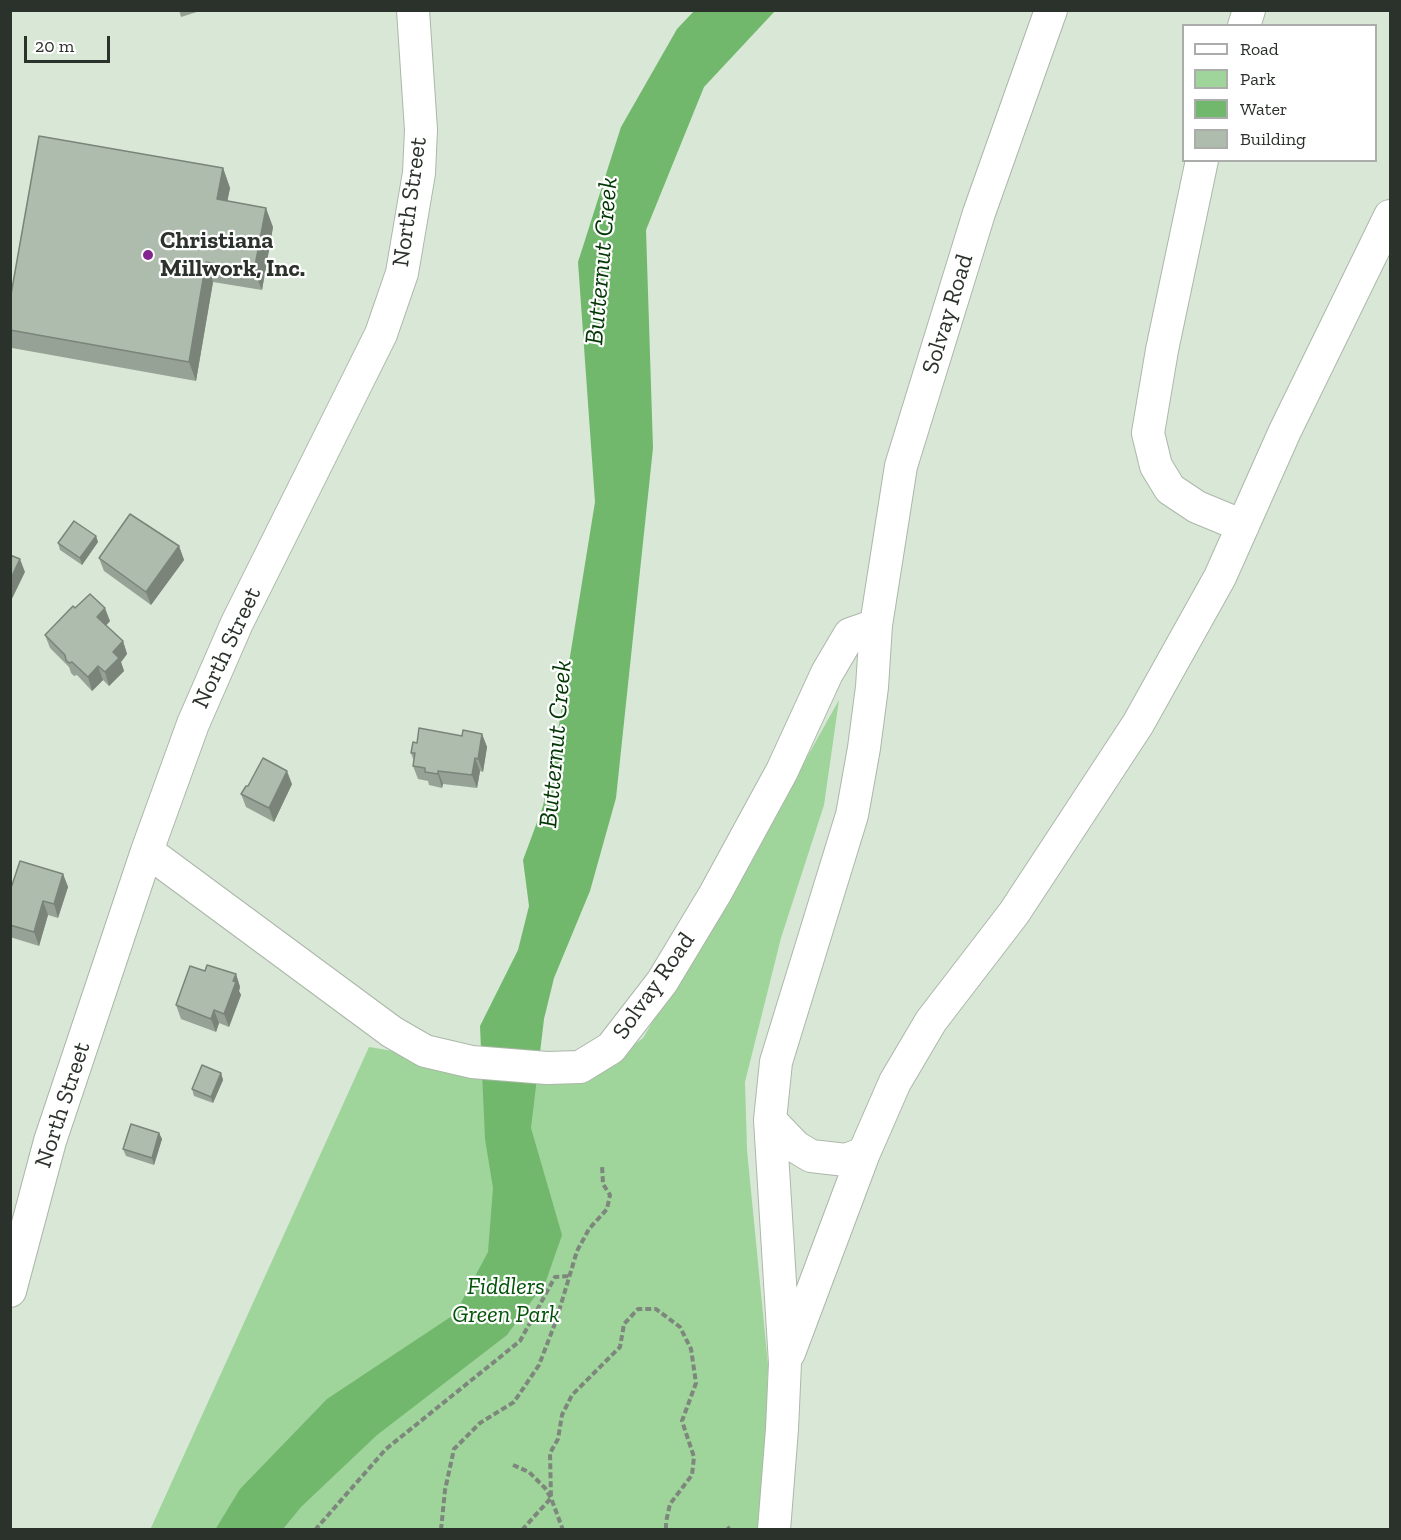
<!DOCTYPE html>
<style>
body{margin:0}
#map{position:relative;width:1401px;height:1540px;overflow:hidden;background:#d9e7d7;font-family:"Zilla Slab",serif}
canvas{display:block}
.frame{position:absolute;inset:0;border:12px solid #2b312b;pointer-events:none}
.legend{position:absolute;left:1182px;top:24px;width:195px;height:138px;box-sizing:border-box;background:#fff;border:2px solid #aaadaa;margin:0;padding:8px 10px;list-style:none;font-size:18px;color:#2b312b}
.legend li{display:flex;align-items:center;gap:12px;height:30px}
.legend b{width:30px;border:2px solid #aaadaa}
.scale{position:absolute;left:24px;top:36px;width:86px;height:27px;box-sizing:border-box;border:3px solid #2b312b;border-top:0;padding-left:8px;font-size:18px;line-height:21px;white-space:nowrap;color:#2b312b;-webkit-text-stroke:4px #fff;paint-order:stroke}
</style>
<div id="map">
<canvas width="1401" height="1540"></canvas>
<div class="frame"></div>
<ul class="legend">
<li><b style="height:8px;background:#fff"></b>Road</li>
<li><b style="height:16px;background:#9fd49b"></b>Park</li>
<li><b style="height:16px;background:#71b86d"></b>Water</li>
<li><b style="height:16px;background:#aebcad"></b>Building</li>
</ul>
<div class="scale">20 m</div>
</div>
<script>
const c = document.querySelector('canvas').getContext('2d');
c.lineJoin = 'round';
function paint(path, color) { c.fillStyle = color; c.fill(path, 'evenodd'); }
const poly = rows => new Path2D(rows.map(r => 'M' + r).join(''));
function strokePath(path, color, width, dash) { c.strokeStyle = color; c.lineWidth = width; c.lineCap = dash ? 'butt' : 'round'; c.setLineDash(dash || []); c.stroke(path); }
function label(font, color, halo, rows, align = 'center') {
  c.font = font + ' "Zilla Slab",serif'; c.lineWidth = 4.5; c.setLineDash([]); c.textBaseline = 'middle'; c.strokeStyle = halo; c.fillStyle = color; for (const [text, x, y, turn = 0] of rows) {
    c.save(); c.translate(x, y); c.rotate((+turn || 0) * Math.PI / 180); c.textAlign = isNaN(turn) ? turn : align; if (halo) c.strokeText(text, 0, 0); c.fillText(text, 0, 0); c.restore();
  }
}
paint(poly([
 [839,700,824,805,781,938,745,1082,747,1150,768,1365,764,1513,761,1529,150,1530,369,1047,583,1083,643,1038,755,850]
]), '#9fd49b');
paint(poly([
 [694,11,775,11,704,87,646,230,653,448,616,798,590,891,554,978,544,1019,531,1128,562,1235,546,1281,507,1335,377,1435,301,1507,283,1529,215,1530,240,1489,327,1399,455,1314,488,1252,493,1188,485,1139,480,1026,518,950,529,906,523,860,543,806,557,737,595,502,578,262,621,127,677,29]
]), '#71b86d');
const minor = poly([
 [1244,26,1249,10],
 [1202,160,1162,350,1148,433,1156,466,1170,489,1197,507,1243,526],
 [147,851,392,1032,425,1051,472,1062,547,1068,580,1067,611,1048,662,982,715,894,782,771,827,673,850,634,876,625],
 [770,1120,796,1147,811,1156,846,1160,864,1153],
 [10,1291,50,1141,147,851,193,724,237,623,381,334,402,273,419,173,421,130,413,10],
 [789,1353,864,1153,895,1082,931,1021,1014,913,1138,724,1220,577,1285,431,1390,216],
 [774,1530,782,1429,785,1363,770,1120,776,1062,852,815,864,748,872,687,876,625,901,466,979,213,1051,10]
]);
strokePath(minor, '#abb8a9', 34);
strokePath(poly([
 [513,1465,529,1472,545,1488,551,1498,563,1530],
 [315,1530,386,1449,520,1341,555,1277,570,1276],
 [441,1530,445,1490,454,1449,480,1423,514,1402,539,1365,556,1321,577,1251,589,1229,607,1209,610,1195,603,1184,602,1165],
 [522,1530,551,1498,550,1453,558,1439,562,1415,572,1395,620,1347,624,1324,638,1309,656,1309,680,1327,691,1349,696,1383,682,1421,694,1457,692,1475,670,1504,666,1522,666,1530],
 [727,1530,730,1527]
]), '#7d877c', 4, [6, 3]);
strokePath(minor, '#fff', 32);
paint(poly([
 [179,10,200,10,200,11,181,17],
 [223,168,230,188,227,201,273,227,262,290,213,282,196,381,12,348,10,343,10,300],
 [96,536,98,542,82,565,60,550,58,543],
 [179,546,184,560,151,605,104,571,99,558],
 [75,608,110,621,106,625,123,641,127,654,121,662,124,671,109,686,103,680,92,691,77,675,74,676,71,673,69,667,50,648,45,635],
 [482,734,487,747,483,772,480,771,477,788,443,784,442,788,429,785,428,781,418,779,413,766,414,761,411,753,417,743],
 [292,784,274,822,246,807,241,794,248,786],
 [63,874,68,887,58,918,48,915,39,946,10,937,10,888],
 [205,971,236,974,240,987,239,991,241,995,229,1027,219,1023,216,1032,181,1019,176,1005],
 [221,1073,223,1080,213,1103,194,1096,192,1089],
 [159,1133,162,1139,154,1165,126,1156,123,1149]
]), '#96a295');
paint(poly([
 [223,168,230,188,224,219,217,199],
 [266,208,273,227,262,290,254,271],
 [206,262,213,282,196,381,189,362],
 [96,536,98,542,82,565,80,558],
 [179,546,184,560,151,605,146,592],
 [20,559,25,572,10,603,10,580],
 [105,608,110,621,102,630,97,617],
 [123,641,127,654,121,662,124,671,109,686,105,672,113,652],
 [98,666,103,680,92,691,88,677],
 [482,734,487,747,483,772,478,759],
 [475,758,480,771,477,788,472,775],
 [287,771,292,784,274,822,269,808],
 [438,771,443,784,442,788,438,774],
 [63,874,68,887,58,918,54,904],
 [43,901,48,915,39,946,34,932],
 [236,974,240,987,239,991,241,995,229,1027,224,1014],
 [214,1010,219,1023,216,1032,211,1019],
 [221,1073,223,1080,213,1103,211,1097],
 [159,1133,162,1139,154,1165,152,1158]
]), '#7a8479');
const building = poly([
 [39,136,223,168,217,199,266,208,254,271,206,262,189,362,10,330,10,300,39,136],
 [130,514,179,546,146,592,99,558,130,514],
 [74,521,96,536,80,558,58,543,74,521],
 [10,555,20,559,10,580,10,555],
 [90,594,105,608,97,617,123,641,113,652,119,658,105,672,98,666,88,677,72,662,69,663,66,660,65,655,45,635,73,606,75,608,90,594],
 [419,728,462,736,463,730,482,734,478,759,475,758,472,775,438,771,438,774,425,772,425,768,413,766,415,753,411,753,413,742,417,743,419,728],
 [263,758,287,771,269,808,241,794,246,786,248,786,263,758],
 [20,861,63,874,54,904,43,901,34,932,10,925,10,888,11,888,20,861],
 [207,965,236,974,233,981,236,982,224,1014,214,1010,211,1019,176,1005,190,966,205,971,207,965],
 [202,1065,221,1073,211,1097,192,1089,202,1065],
 [131,1124,159,1133,152,1158,123,1149,131,1124]
]);
paint(building, '#aebcad');
strokePath(building, '#7a8479', 1.5);
for (const [x, y, r, color] of [
 [148,255,6,"#83238e"]
]) { const dot = new Path2D(); dot.arc(x, y, r, 0, 2 * Math.PI); c.fillStyle = color; c.fill(dot); strokePath(dot, '#fff', 2); }
label('24px', '#2b312b', '#fff', [
 ["North Street",410,202,-82],
 ["Solvay Road",948,314,-73],
 ["North Street",227,648,-65],
 ["Solvay Road",654,986,-55],
 ["North Street",63,1105,-72]
]);
label('bold 24px', '#2b312b', '#fff', [
 ["Christiana",160,241],
 ["Millwork, Inc.",160,269]
], 'left');
label('italic 24px', '#035307', '#fff', [
 ["Fiddlers",506,1287],
 ["Green Park",506,1315]
]);
label('italic 26px', '#023704', '#fff', [
 ["Butternut Creek",602,261,-85],
 ["Butternut Creek",556,744,-85]
]);
</script>
